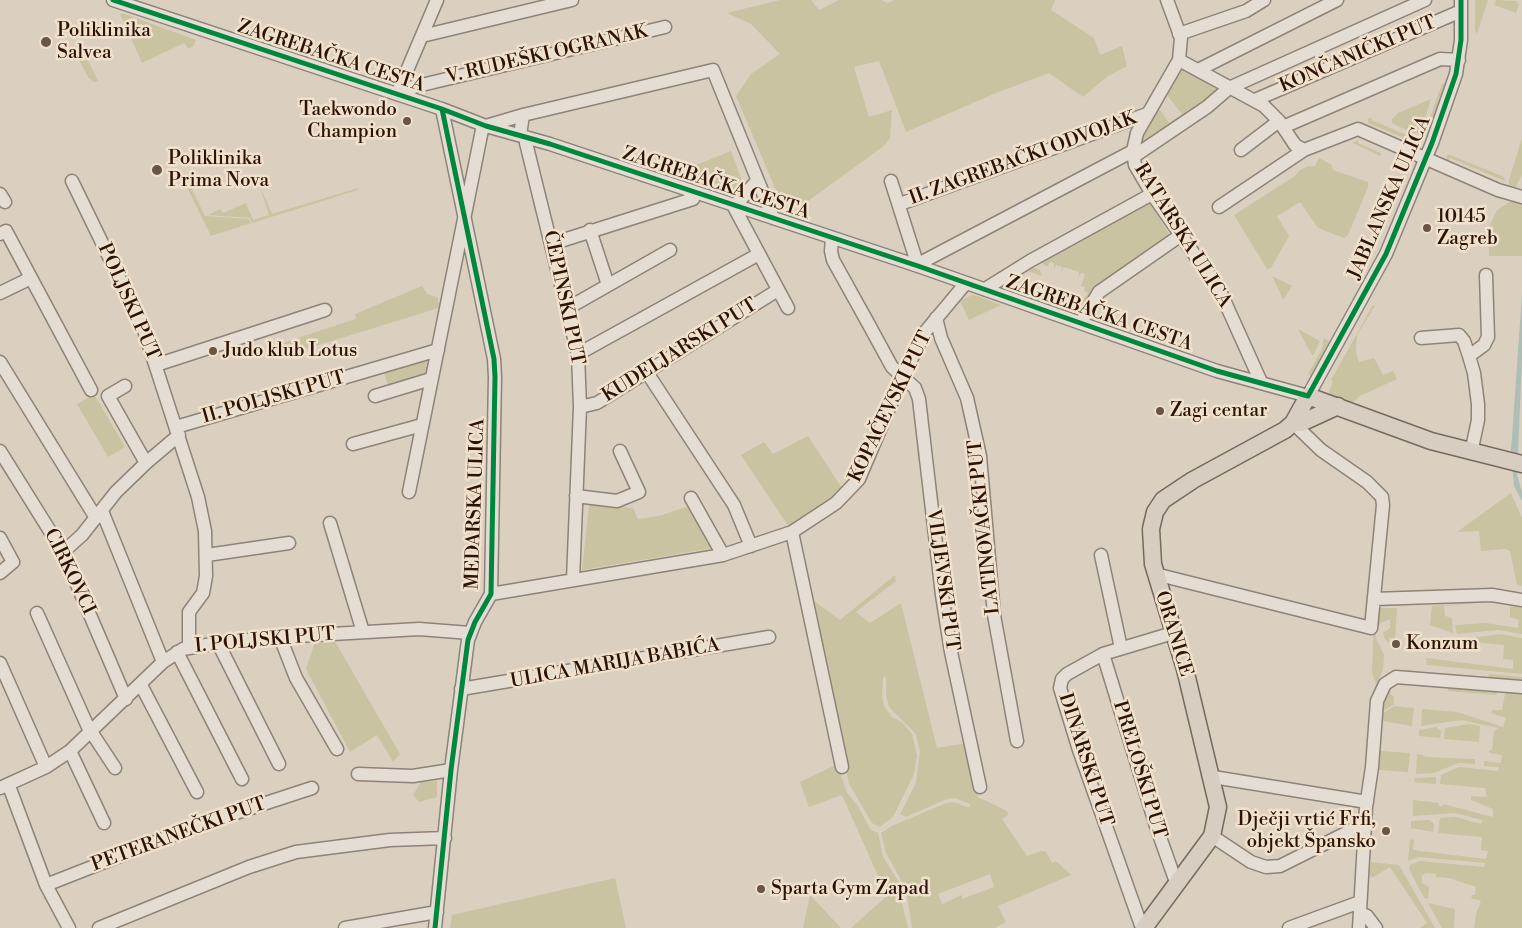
<!DOCTYPE html>
<meta charset="utf-8">
<style>
body{margin:0}
canvas{display:block;background:#dbcfbf}
</style>
<canvas width="1522" height="928"></canvas>
<script>
const c = document.querySelector('canvas').getContext('2d');
c.lineJoin = 'round';
function paint(path, color) { c.fillStyle = color; c.fill(path, 'evenodd'); }
const poly = rows => new Path2D(rows.map(r => 'M' + r).join(''));
function strokePath(path, color, width, dash) { c.strokeStyle = color; c.lineWidth = width; c.lineCap = dash ? 'butt' : 'round'; c.setLineDash(dash || []); c.stroke(path); }
function label(font, color, halo, rows, align = 'center') {
  c.font = font + ' "Libre Bodoni",serif'; c.lineWidth = 5; c.setLineDash([]); c.textBaseline = 'middle'; c.strokeStyle = halo; c.fillStyle = color; for (const [text, x, y, turn = 0] of rows) {
    c.save(); c.translate(x, y); c.rotate((+turn || 0) * Math.PI / 180); c.textAlign = isNaN(turn) ? turn : align; if (halo) c.strokeText(text, 0, 0); c.fillText(text, 0, 0); c.restore();
  }
}
paint(poly([
 [780,0,811,0,819,10,839,0,881,0,888,3,894,0,1055,0,1051,10,1094,38,1100,55,1122,46,1127,66,1108,76,1083,97,1049,73,996,93,906,132,879,61,854,67,869,117,892,110,890,138,884,146,801,206,785,203,775,188,736,96,751,74,780,54,751,24,727,13],
 [1475,0,1488,0,1477,34,1475,30],
 [1496,0,1517,1,1519,4,1516,13,1494,5],
 [122,13,196,40,193,47,188,48,184,43,142,63,120,14],
 [86,56,98,81,94,82,88,77,79,60],
 [1183,68,1215,87,1217,94,1140,149,1146,128,1157,109,1161,111,1169,123,1182,114,1167,95],
 [1446,82,1443,95,1427,137,1424,134,1442,84],
 [1431,99,1423,125,1420,124,1418,130,1419,133,1412,133,1392,123,1392,119,1398,113],
 [1372,117,1371,120,1411,137,1413,139,1410,147,1406,147,1409,140,1368,123,1368,119],
 [1522,138,1522,175,1515,188,1509,185,1509,180],
 [1358,140,1358,143,1381,153,1380,156,1353,143],
 [731,151,743,184,740,192,694,176,691,167],
 [1448,154,1504,177,1505,181,1450,158,1447,164,1445,162],
 [1319,158,1332,165,1333,170,1368,182,1368,187,1348,235,1344,238,1318,228,1300,202,1277,216,1289,236,1271,268,1267,269,1234,215,1295,176,1300,170,1309,166,1315,166],
 [185,183,191,187,205,216,249,219,251,223,211,236],
 [259,184,272,214,358,188,358,190,252,223,250,218,208,215,220,209,223,213,246,203,253,220,269,215],
 [1149,202,1170,235,1099,285,1084,306,1077,308,1076,299,1082,301,1088,293,1084,291,1085,287,1081,286,1085,274,1081,273,1078,278,1079,272,1064,267,1061,272,1062,267,1056,265,1054,270,1054,263,1050,262,1047,267,1039,260],
 [1510,202,1522,203,1522,256,1489,256,1488,229,1497,210],
 [1031,266,1040,270,1042,276,1025,270,1022,277,1016,275,1014,283,1019,285,1017,293,996,286],
 [1272,276,1292,286,1284,299,1283,299],
 [422,286,427,294,438,298,438,302,442,307,283,356,280,347,283,346,282,343,356,319,355,314],
 [1036,294,1060,303,1065,309,1035,299],
 [972,295,978,296,1001,305,969,320,960,301],
 [1373,305,1375,306,1357,335,1356,352,1359,362,1374,358,1383,375,1393,371,1397,379,1360,396,1351,404,1331,397,1329,392,1333,381,1331,380],
 [1298,329,1320,341,1313,356,1307,346],
 [1324,338,1330,342,1311,377,1308,374,1322,349],
 [427,358,427,376,389,388,383,370],
 [94,394,125,447,108,457,77,404],
 [808,436,842,488,828,503,789,527,741,455,764,442,773,454],
 [1511,493,1522,518,1522,586,1517,585,1510,551,1506,549,1481,551,1479,531,1457,532],
 [589,505,633,508,638,519,659,516,689,506,713,548,582,570],
 [895,575,896,581,856,612,870,623,901,603,937,748,966,743,978,797,1007,811,1008,815,1002,819,1027,856,1041,851,1046,852,1052,863,1056,861,1071,875,998,906,1006,922,995,928,912,928,906,889,886,853,881,833,892,826,946,803,954,802,967,807,970,807,970,804,955,798,947,799,906,817,900,814,916,783,920,751,916,734,889,707,886,695,886,678,883,676,882,696,884,706,892,717,902,722,912,734,917,756,914,774,893,817,880,827,872,823,849,784,814,601,840,620],
 [990,874,994,887,962,899,962,895,942,904,938,894],
 [1488,602,1444,606,1445,616,1452,618,1453,633,1430,625,1432,606],
 [1510,606,1522,608,1522,634,1498,630,1457,634,1455,625,1486,623,1518,628,1519,620,1510,617],
 [1378,608,1397,608,1395,638,1389,638,1389,643,1384,638,1383,633,1390,628,1390,619,1381,623,1376,630,1376,638,1384,655,1383,670,1376,685,1372,672,1374,619],
 [1501,634,1522,638,1522,674,1427,665,1426,658,1513,669,1513,660,1503,659,1504,645,1456,640],
 [333,638,400,754,393,762,377,735,350,752,306,669,316,639],
 [1489,674,1522,677,1522,683,1488,680],
 [1391,687,1390,694,1394,697,1394,704,1383,711,1384,699],
 [1448,688,1496,691,1497,695,1448,691],
 [1510,691,1522,691,1522,928,1474,928,1476,914,1481,901,1471,898,1472,895,1475,895,1476,887,1449,878,1436,877,1436,874,1426,873,1422,875,1422,883,1429,887,1428,899,1424,898,1409,869,1410,865,1420,861,1484,867,1485,863,1419,857,1408,861,1410,839,1414,840,1413,850,1486,859,1488,851,1481,850,1482,837,1438,833,1440,818,1456,817,1481,824,1482,820,1455,813,1413,816,1413,800,1439,803,1439,806,1443,806,1443,804,1493,817,1493,809,1471,800,1471,796,1487,797,1485,788,1440,784,1441,775,1459,767,1498,771,1499,767,1484,766,1484,761,1501,763,1502,755,1489,753,1489,750,1492,750,1494,731,1498,728,1462,720,1421,726,1422,709,1457,712,1503,727,1506,718,1491,713,1492,710,1502,710,1505,694],
 [1394,706,1414,708,1412,726,1382,721,1382,714],
 [1469,724,1480,726,1479,742,1444,739,1445,728],
 [1436,727,1441,731,1440,738,1419,736,1419,730],
 [1380,751,1410,753,1408,772,1378,770],
 [1417,754,1424,755,1425,757,1475,759,1475,764,1458,763,1434,773,1416,774],
 [838,766,847,793,858,806,870,829,878,833,883,857,902,887,904,897,902,903,908,928,851,928,887,896,842,795,809,807,800,782,831,767],
 [1436,777,1436,784,1414,782,1415,778],
 [437,781,437,797,419,802,413,795,421,782],
 [1429,820,1434,824,1433,832,1411,828,1411,821],
 [1371,862,1399,865,1435,928,1420,928,1427,923,1390,867,1372,878,1369,873],
 [615,878,626,928,450,928,452,915],
 [810,895,841,928,803,928],
 [1428,903,1455,909,1454,928,1442,928]
]), '#c9c3a1');
paint(poly([
 [1522,294,1522,359,1517,475,1522,492,1522,501,1514,486,1511,451]
]), '#acbeb5');
const minor = poly([
 [113,0,442,109,486,126,550,144,918,266,1217,371,1308,396,1386,254,1432,143,1456,74,1461,40,1461,0],
 [1167,0,1181,38,1179,60,1137,133,1133,151,1135,165,1152,194,1220,291,1261,382],
 [1179,34,1246,11,1264,0],
 [422,36,572,0],
 [1179,60,1264,106,1279,121,1295,145,1304,150],
 [1198,70,1337,0],
 [397,94,437,0],
 [404,96,413,87,665,27],
 [1255,100,1461,11],
 [523,115,713,70,773,218],
 [1283,127,1440,59,1459,60],
 [528,138,526,143,578,354,580,407,573,580],
 [1241,150,1279,121],
 [1133,157,1207,107,1229,88,1425,0],
 [72,181,143,327,198,497,205,531,206,576,203,593,189,612,189,647],
 [891,181,918,266],
 [756,182,734,207,788,308],
 [0,194,5,202],
 [900,204,1147,114],
 [1219,207,1304,150,1358,129,1498,190,1522,197],
 [590,230,608,285],
 [0,234,6,231,91,390],
 [832,238,831,251,833,260,868,323,892,367,915,388,919,399,942,595,951,652,980,787],
 [551,244,693,199],
 [918,266,924,261,1133,151],
 [985,289,1030,261,1152,194],
 [0,293,31,278],
 [568,308,670,250],
 [936,318,941,338,967,398,980,456,994,615,1017,741],
 [1081,322,1099,292,1181,235],
 [1421,338,1459,335,1464,341,1469,356],
 [578,354,759,254],
 [0,362,96,518],
 [156,365,325,310],
 [646,371,734,505,751,546],
 [125,386,108,396,146,463],
 [375,396,431,379],
 [580,407,597,403,778,290],
 [176,427,438,350],
 [353,444,422,425],
 [0,451,63,552,126,699],
 [1471,453,1478,420,1478,404,1474,373,1469,356,1484,345,1488,337,1486,275],
 [409,492,482,130,486,126,523,115,520,135],
 [576,496,617,501,639,492,620,451],
 [691,498,723,555],
 [102,511,163,662],
 [330,523,363,632],
 [792,532,842,767],
 [0,538,13,562,0,573],
 [63,552,82,535,116,492,146,463,179,435],
 [207,555,289,543],
 [1101,555,1121,648],
 [1155,574,1371,628,1383,505,1382,497,1367,482,1321,450,1293,423],
 [491,594,723,555,792,532,836,503,859,479,902,378,925,332,966,283],
 [1374,599,1492,595,1522,600],
 [37,613,88,727,115,768],
 [280,637,296,678,337,749],
 [218,643,279,764],
 [177,652,242,779],
 [1103,654,1156,826,1177,885],
 [0,663,46,767],
 [141,685,197,792],
 [461,689,769,637],
 [70,751,104,823],
 [358,774,413,776,451,770],
 [1213,777,1367,802],
 [9,786,46,885,69,928],
 [0,788,46,767,70,751,163,662,183,649,218,643,280,637,419,629,470,633],
 [1212,836,1251,862,1266,867,1280,866,1364,824],
 [46,885,199,825,312,788],
 [1360,913,1367,916,1376,928],
 [99,928,249,867,296,852,390,840,445,838],
 [345,928,437,912],
 [435,928,451,770,468,640,475,622,491,594,495,377,494,359,442,109],
 [1142,928,1079,750,1060,688,1062,679,1067,674,1103,654,1173,633],
 [1289,928,1360,902],
 [1359,928,1366,807,1372,767,1377,701,1385,684,1396,677,1522,687]
]);
const major = poly([
 [1293,423,1301,423,1338,406],
 [1144,928,1212,836,1218,807,1185,669,1153,564,1151,529,1155,512,1163,500,1193,480,1285,430,1293,423,1308,396,1431,441,1522,464]
]);
strokePath(minor, '#8d8378', 15);
strokePath(major, '#746a60', 19);
strokePath(minor, '#e4ddd4', 12);
strokePath(major, '#d7cdc0', 16);
strokePath(poly([
 [113,0,442,109,486,126,550,144,918,266,1217,371,1308,396,1386,254,1432,143,1456,74,1461,40,1461,0],
 [435,928,451,770,468,640,475,622,491,594,495,377,494,359,442,109]
]), '#00873e', 5);
for (const [x, y, r, color] of [
 [46,42,6,"#695546"],
 [407,121,5,"#695546"],
 [157,170,6,"#695546"],
 [1427,228,5,"#695546"],
 [213,351,5,"#695546"],
 [1160,411,5,"#695546"],
 [1396,644,5,"#695546"],
 [1386,831,5,"#695546"],
 [761,889,5,"#695546"]
]) { const dot = new Path2D(); dot.arc(x, y, r, 0, 2 * Math.PI); c.fillStyle = color; c.fill(dot); strokePath(dot, '#f0e1cd', 2); }
label('19px', '#2c1305', '#f0e1cd', [
 ["Poliklinika",57,31],
 ["Salvea",57,53],
 ["Taekwondo",397,110,"right"],
 ["Champion",397,132,"right"],
 ["Poliklinika",168,159],
 ["Prima Nova",168,181],
 ["10145",1437,217],
 ["Zagreb",1437,239],
 ["Judo klub Lotus",223,351],
 ["Zagi centar",1170,411],
 ["Konzum",1406,644],
 ["Dječji vrtić Frfi,",1376,820,"right"],
 ["objekt Špansko",1376,842,"right"],
 ["Sparta Gym Zapad",771,889]
], 'left');
label('19px', '#2c1305', '#f0e1cd', [
 ["V. RUDEŠKI OGRANAK",547,55,-13],
 ["KONČANIČKI PUT",1358,55,-23],
 ["ZAGREBAČKA CESTA",331,57,18],
 ["II. ZAGREBAČKI ODVOJAK",1023,159,-20],
 ["ZAGREBAČKA CESTA",716,184,18],
 ["JABLANSKA ULICA",1390,198,-66],
 ["RATARSKA ULICA",1182,236,58],
 ["ČEPINSKI PUT",563,298,78],
 ["POLJSKI PUT",128,302,66],
 ["ZAGREBAČKA CESTA",1099,314,19],
 ["KUDELJARSKI PUT",680,351,-32],
 ["II. POLJSKI PUT",274,398,-16],
 ["KOPAČEVSKI PUT",891,407,-64],
 ["MEDARSKA ULICA",476,504,-88],
 ["LATINOVAČKI PUT",985,527,-96],
 ["CIRKOVCI",69,572,64],
 ["VILJEVSKI PUT",942,580,82],
 ["ORANICE",1173,634,73],
 ["I. POLJSKI PUT",265,641,-5],
 ["ULICA MARIJA BABIĆA",615,664,-10],
 ["DINARSKI PUT",1085,760,72],
 ["PRELOŠKI PUT",1139,770,73],
 ["PETERANEČKI PUT",179,835,-20]
]);
</script>
